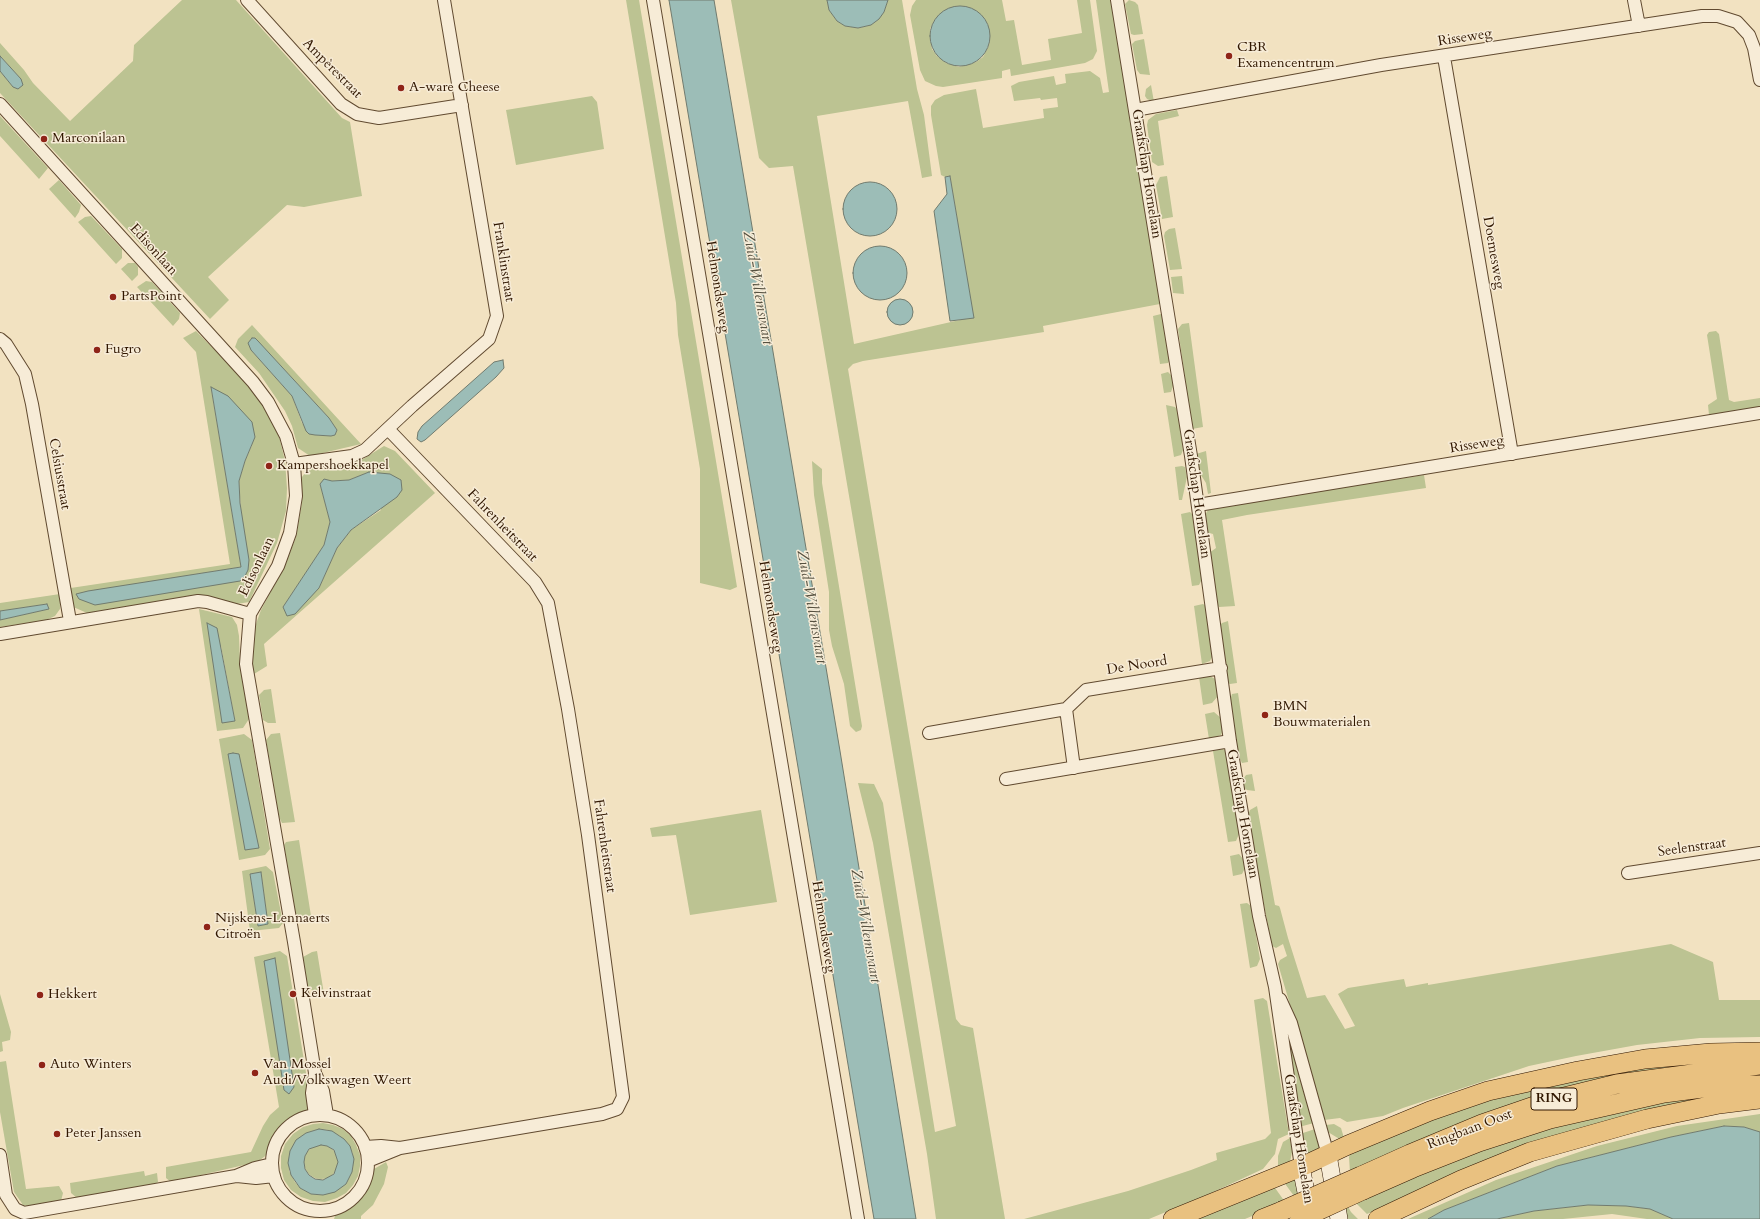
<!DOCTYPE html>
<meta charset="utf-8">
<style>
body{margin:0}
canvas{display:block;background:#f2e2c1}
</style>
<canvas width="1760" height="1219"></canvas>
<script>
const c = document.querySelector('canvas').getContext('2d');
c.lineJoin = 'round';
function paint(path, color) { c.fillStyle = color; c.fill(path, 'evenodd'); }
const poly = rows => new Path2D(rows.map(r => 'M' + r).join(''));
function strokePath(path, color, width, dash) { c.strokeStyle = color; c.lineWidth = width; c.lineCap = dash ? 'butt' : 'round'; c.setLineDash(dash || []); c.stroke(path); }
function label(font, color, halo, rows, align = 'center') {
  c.font = font + ' Cardo,serif'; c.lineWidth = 3; c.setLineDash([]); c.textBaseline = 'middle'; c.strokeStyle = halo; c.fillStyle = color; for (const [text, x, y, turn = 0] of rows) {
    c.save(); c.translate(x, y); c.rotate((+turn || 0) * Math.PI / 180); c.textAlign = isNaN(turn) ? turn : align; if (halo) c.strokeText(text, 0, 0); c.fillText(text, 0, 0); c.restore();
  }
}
paint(poly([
 [182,0,236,0,342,118,350,122,362,196,304,207,287,205,208,277,229,300,210,319,0,93,0,71,13,87,21,79,0,56,0,43,24,70,33,83,70,121,133,61,134,45],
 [626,0,639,0,737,587,730,590,700,583,700,469,678,335,676,303],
 [731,0,827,0,829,10,837,21,845,26,858,28,867,26,875,22,884,12,888,0,902,0,917,89,924,115,932,176,922,178,908,101,817,116,854,344,973,317,950,176,945,177,941,175,931,115,931,106,935,100,944,95,976,89,983,128,1044,118,1043,109,1058,107,1057,98,1041,100,1040,98,1014,101,1011,86,1019,82,1054,76,1056,85,1066,83,1065,74,1090,71,1100,78,1103,93,1109,92,1096,0,1112,0,1161,302,1160,304,1043,326,1044,332,863,361,853,364,848,369,956,1019,961,1025,973,1028,1005,1219,936,1219,927,1154,873,843,858,783,874,784,883,803,891,858,935,1132,956,1126,793,166,769,168,759,158],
 [916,0,1002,0,1006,21,1014,20,1022,65,1051,60,1048,39,1082,33,1077,0,1090,0,1097,51,1093,59,1085,63,1011,76,1010,69,1002,71,1002,78,943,87,936,86,925,81,920,70,910,15,912,6],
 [956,6,967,7,979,13,987,23,990,36,989,45,983,57,976,62,959,67,946,63,937,56,932,49,930,38,930,29,934,21],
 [1129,0,1135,2,1138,5,1143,34,1134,35,1131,34,1125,4],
 [1144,39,1150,75,1140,74,1137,70,1132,44,1135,41],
 [1151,85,1154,102,1147,99,1145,96,1146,89],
 [592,96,597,102,604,149,516,165,506,110],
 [1177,110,1179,116,1158,121,1164,165,1158,166,1152,162,1147,125,1148,120,1156,114],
 [0,116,48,168,39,179,0,136],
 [1167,176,1173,217,1162,219,1156,185,1160,177],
 [59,180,81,205,79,212,75,218,49,189],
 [91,216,122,249,122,258,116,264,78,222,85,217],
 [1175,228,1182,269,1170,270,1164,236,1165,232,1169,229],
 [128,263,135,263,138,267,138,275,132,281,121,269],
 [1182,276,1184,294,1173,293,1171,277],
 [146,281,152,282,180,313,179,319,173,326,137,287],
 [1161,314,1163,315,1170,360,1168,363,1160,364,1153,316],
 [1189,323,1203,427,1192,429,1178,329,1182,324],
 [252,325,361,444,310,456,298,448,292,426,285,411,259,373,235,347,238,339],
 [255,338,329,418,337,430,335,435,331,436,315,435,302,423,292,396,251,350],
 [196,331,247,383,272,419,278,432,285,461,287,488,286,511,277,543,249,602,231,605,203,596,188,596,87,613,71,606,64,589,230,564,196,352,183,338],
 [211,388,252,445,245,461,239,481,245,576,76,594,241,567],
 [1716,331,1719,334,1729,400,1734,402,1760,398,1760,407,1709,415,1708,405,1717,399,1707,335,1709,332],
 [1168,372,1173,377,1173,386,1171,392,1164,393,1161,374],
 [1166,405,1175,407,1178,411,1183,450,1181,455,1174,457],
 [384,446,395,451,435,493,264,644,267,666,254,674,252,660,252,635,261,610,286,563,296,537,302,502,302,477,308,469,363,459],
 [369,472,381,510,351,530,337,548,319,588,283,607,324,545,330,522,320,484,332,481,349,480],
 [1206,451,1211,493,1208,494,1206,483,1199,472,1196,454],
 [812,461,822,469,822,483,862,726,861,730,856,732,850,726,844,684,832,646,829,630,829,592,814,495],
 [1182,466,1185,467,1187,477,1182,500,1179,500,1175,467],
 [1424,475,1426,488,1247,515,1222,520,1235,606,1219,607,1217,604,1209,553,1216,548,1213,534,1206,532,1204,517,1209,508],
 [1190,512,1192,514,1202,579,1199,585,1192,586,1181,514],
 [60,594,60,609,55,616,46,620,0,627,0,620,49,609,47,604,0,611,0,603],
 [1203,604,1206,606,1212,657,1210,661,1202,664,1194,606],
 [199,609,232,617,237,625,239,636,240,662,249,719,243,728,217,731],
 [221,646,235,721,222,722],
 [1228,621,1237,683,1230,684,1228,683,1220,625,1222,623],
 [1208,675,1215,679,1218,696,1212,703,1203,705,1199,677],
 [271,689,276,723,268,723,263,720,259,695,264,690],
 [1238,693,1248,762,1242,763,1238,755,1230,700,1232,694],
 [1214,712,1221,718,1223,730,1221,735,1209,739,1205,714],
 [280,733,295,822,282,823,279,817,266,740,271,734],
 [244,734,252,740,270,849,265,855,239,860,219,739],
 [1223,749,1226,751,1239,834,1236,841,1228,842,1213,751],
 [1252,774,1255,791,1247,790,1243,787,1242,781,1246,775],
 [1257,806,1275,905,1279,906,1280,908,1288,938,1307,998,1325,995,1345,1029,1355,1026,1338,994,1348,988,1404,979,1406,987,1428,983,1428,985,1671,944,1713,962,1719,1000,1760,1000,1760,1037,1700,1038,1637,1045,1576,1056,1529,1066,1403,1108,1383,1116,1347,1122,1340,1118,1324,1120,1278,964,1280,960,1287,956,1283,944,1276,948,1272,946,1247,817,1250,810],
 [761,810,777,902,690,915,676,835,652,837,650,828],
 [299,840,311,916,296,916,284,845,286,842],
 [1239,854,1243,859,1245,868,1242,874,1233,876,1230,856],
 [266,866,273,872,283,923,279,928,250,931,242,871],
 [261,873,268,924,258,926,250,874],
 [1247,903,1251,906,1260,959,1257,966,1250,968,1240,904],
 [280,951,287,956,312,1110,299,1114,284,1125,269,1152,264,1157,257,1162,171,1182,166,1178,166,1167,251,1152,263,1126,270,1115,279,1107,254,957],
 [317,951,324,994,308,989,303,957,312,952],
 [0,994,11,1032,10,1040,2,1042,3,1051,0,1052],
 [1263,998,1267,1001,1289,1134,1278,1139,1275,1154,1263,1169,1209,1194,1149,1219,1024,1219,1128,1191,1191,1170,1217,1160,1216,1153,1265,1139,1271,1133,1254,1000],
 [1280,1011,1314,1123,1299,1127],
 [1710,1056,1709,1064,1350,1173,1349,1157,1351,1151,1498,1093],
 [6,1061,26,1189,59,1186,63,1193,61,1201,30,1207,23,1205,14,1192,0,1112,0,1062],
 [1760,1088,1423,1190,1367,1214,1354,1201,1476,1149,1611,1107],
 [1760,1114,1760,1132,1744,1127,1724,1126,1671,1137,1557,1166,1444,1210,1428,1219,1408,1219,1496,1180,1597,1146,1677,1126],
 [323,1123,333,1125,343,1129,351,1136,356,1145,360,1155,360,1166,358,1176,353,1185,346,1193,337,1198,325,1202,313,1201,301,1197,291,1190,284,1180,281,1168,281,1156,285,1144,293,1134,303,1127,313,1124],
 [319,1129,328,1130,340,1136,349,1146,353,1154,353,1168,348,1180,346,1184,323,1195,311,1194,300,1188,295,1182,289,1171,289,1155,294,1144,306,1133],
 [1334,1124,1341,1128,1344,1138,1341,1140,1328,1132,1326,1125],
 [1315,1129,1321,1155,1305,1161,1300,1134],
 [1290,1138,1292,1152,1290,1162,1278,1170,1278,1156,1283,1142],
 '304 1162a17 17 0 1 1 34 0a17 17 0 1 1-34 0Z',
 [386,1162,388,1167,384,1184,373,1205,361,1216,361,1219,334,1219,335,1216,355,1203,363,1194,371,1181,374,1169],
 [144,1171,145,1176,157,1173,158,1182,155,1184,77,1198,71,1193,70,1183],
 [1295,1178,1299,1196,1294,1196,1283,1181],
 [1273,1185,1285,1202,1245,1219,1197,1219],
 [1347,1205,1351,1212,1358,1219,1344,1219,1341,1207],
 [1588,1205,1626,1206,1650,1209,1673,1219,1647,1219,1612,1214,1563,1219,1497,1219,1534,1211]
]), '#bcc392');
const water = poly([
 [669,0,714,0,840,751,916,1219,874,1219,669,0],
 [827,0,888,0,884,12,879,19,871,25,858,28,845,26,837,21,829,10,827,0],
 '930 36a30 30 0 1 1 60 0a30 30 0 1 1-60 0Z',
 [0,56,21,79,23,85,18,89,13,87,0,71,0,56],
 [950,176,974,318,950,321,934,211,947,194,945,177,950,176],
 '843 209a27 27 0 1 1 54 0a27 27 0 1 1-54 0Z',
 '853 273a27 27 0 1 1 54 0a27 27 0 1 1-54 0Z',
 '887 312a13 13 0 1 1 26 0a13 13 0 1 1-26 0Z',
 [252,338,255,338,258,341,329,418,337,430,335,435,331,436,315,435,309,434,306,431,292,396,251,350,248,343,252,338],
 [503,360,504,368,496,377,425,440,421,442,417,439,418,432,422,426,494,362,503,360],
 [211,387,228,396,252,422,255,437,245,461,239,481,240,503,249,560,248,570,245,576,240,581,95,605,79,599,76,594,88,591,241,567,211,387],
 [369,472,390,474,401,480,402,490,397,497,351,530,337,548,319,588,295,614,287,616,283,607,324,545,330,522,320,484,324,479,332,481,349,480,369,472],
 [47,604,49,609,0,620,0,611,47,604],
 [207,623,217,628,235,721,222,723,207,623],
 [233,753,239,754,259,848,245,850,228,754,233,753],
 [261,872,268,924,258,926,250,874,261,872],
 [275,958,294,1087,289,1094,284,1090,264,961,275,958],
 [1724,1126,1744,1127,1760,1132,1760,1219,1673,1219,1650,1209,1626,1206,1588,1205,1534,1211,1497,1219,1428,1219,1444,1210,1557,1166,1671,1137,1724,1126],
 [319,1129,332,1131,344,1139,350,1146,354,1159,352,1172,346,1184,335,1192,323,1195,311,1194,300,1188,291,1175,288,1163,290,1151,296,1140,306,1133,319,1129],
 [321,1145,327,1146,334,1150,338,1162,334,1174,323,1180,315,1179,309,1175,305,1169,304,1162,305,1156,309,1149,321,1145]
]);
paint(water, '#9cbdb7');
strokePath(water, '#717b6e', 1);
const street = poly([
 [247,0,341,104,357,114,379,118,462,105],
 [653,0,858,1219],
 [1117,0,1191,456,1230,741,1259,916,1275,987,1301,1167],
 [1634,0,1639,26],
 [1444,57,1512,454],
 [0,104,253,382,268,402,286,436,294,464,296,496,290,533,278,566,250,614,246,664,294,942,315,1073,323,1091,327,1115],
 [1135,110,1381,65,1702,16,1718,16,1737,22,1749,35,1754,48,1760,80],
 [0,339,6,344,25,374,32,404,70,621],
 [294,464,352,456,365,450,412,406,489,339,497,316,444,0],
 [1198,505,1760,413],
 [0,634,198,601,207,602,250,614],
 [1066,709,1074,768],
 [929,733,1066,709,1086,690,1221,668],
 [1006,779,1230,741],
 [1628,873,1760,853],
 [1280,999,1291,1023,1328,1155],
 [315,1073,312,1093,315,1115],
 '272 1163a48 48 0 1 1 96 0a48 48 0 1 1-96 0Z',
 [365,1147,381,1146,400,1148],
 [0,1155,6,1195,15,1209,24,1213,236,1176,255,1168,272,1164],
 [368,1161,400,1148,602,1114,617,1109,623,1097,588,835,568,709,548,603,535,582,388,429],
 [237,1176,256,1178,274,1176]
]);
const secondary = poly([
 [1328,1155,1339,1219],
 [1301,1167,1310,1212]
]);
const primary = poly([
 [1361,1176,1410,1154,1482,1124,1552,1100,1617,1084,1760,1065],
 [1363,1190,1413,1168,1479,1142,1550,1119,1664,1093,1710,1087,1760,1085],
 [1173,1219,1301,1167,1348,1145,1430,1111,1488,1091,1578,1071,1645,1059,1711,1053,1760,1052],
 [1262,1219,1282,1211],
 [1378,1219,1461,1180,1530,1152,1647,1119,1719,1104,1760,1099]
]);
strokePath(street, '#614a30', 14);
strokePath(secondary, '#311700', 18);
strokePath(primary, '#311700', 20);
strokePath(street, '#f7ecd7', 12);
strokePath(secondary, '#f7ecd7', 17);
strokePath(primary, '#e9c180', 19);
const primaryBridge = poly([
 [1282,1211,1361,1176],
 [1300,1219,1363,1190]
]);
strokePath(primaryBridge, '#311700', 20, []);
strokePath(primaryBridge, '#e9c180', 19);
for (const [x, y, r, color] of [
 [1229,56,4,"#8f2418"],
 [401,88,4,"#8f2418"],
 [44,139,4,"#8f2418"],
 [113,297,4,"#8f2418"],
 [97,350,4,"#8f2418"],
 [269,466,4,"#8f2418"],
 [1265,715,4,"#8f2418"],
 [207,927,4,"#8f2418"],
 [293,994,4,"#8f2418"],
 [40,995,4,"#8f2418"],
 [42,1065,4,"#8f2418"],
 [255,1073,4,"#8f2418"],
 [57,1134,4,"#8f2418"]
]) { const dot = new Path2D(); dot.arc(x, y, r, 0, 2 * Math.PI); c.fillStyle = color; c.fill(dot); strokePath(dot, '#f7ecd7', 1.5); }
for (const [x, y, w] of [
 [1554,1099,46]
]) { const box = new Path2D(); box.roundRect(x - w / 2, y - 11, w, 22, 3); c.fillStyle = '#f7ecd7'; c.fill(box); strokePath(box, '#311700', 1); }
label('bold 13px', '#311700', null, [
 ["RING",1554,1099]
]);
label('14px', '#311700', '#f7ecd7', [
 ["Risseweg",1465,38,-9],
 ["Ampèrestraat",332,69,45],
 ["Graafschap Hornelaan",1146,174,81],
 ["Edisonlaan",153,250,48],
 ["Doemesweg",1493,253,80],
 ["Franklinstraat",503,262,81],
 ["Helmondseweg",717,287,81],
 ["Risseweg",1477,445,-9],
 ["Celsiusstraat",59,474,80],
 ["Graafschap Hornelaan",1196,494,82],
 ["Fahrenheitstraat",502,526,46],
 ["Edisonlaan",257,567,-64],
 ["Helmondseweg",770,607,81],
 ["De Noord",1137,666,-9],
 ["Graafschap Hornelaan",1242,814,80],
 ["Fahrenheitstraat",604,846,82],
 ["Seelenstraat",1692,848,-8],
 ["Helmondseweg",823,927,81],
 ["Ringbaan Oost",1470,1130,-21],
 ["Graafschap Hornelaan",1298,1139,81]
]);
label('14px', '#311700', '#f7ecd7', [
 ["CBR",1237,48],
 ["Examencentrum",1237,64],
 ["A-ware Cheese",409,88],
 ["Marconilaan",52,139],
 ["PartsPoint",121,297],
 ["Fugro",105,350],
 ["Kampershoekkapel",277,466],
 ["BMN",1273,707],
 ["Bouwmaterialen",1273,723],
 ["Nijskens-Lennaerts",215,919],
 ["Citroën",215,935],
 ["Kelvinstraat",301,994],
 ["Hekkert",48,995],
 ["Auto Winters",50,1065],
 ["Van Mossel",263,1065],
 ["Audi/Volkswagen Weert",263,1081],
 ["Peter Janssen",65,1134]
], 'left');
label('italic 15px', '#565140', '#f7ecd7', [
 ["Zuid-Willemsvaart",757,288,80],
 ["Zuid-Willemsvaart",811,607,80],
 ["Zuid-Willemsvaart",865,926,80]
]);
</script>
